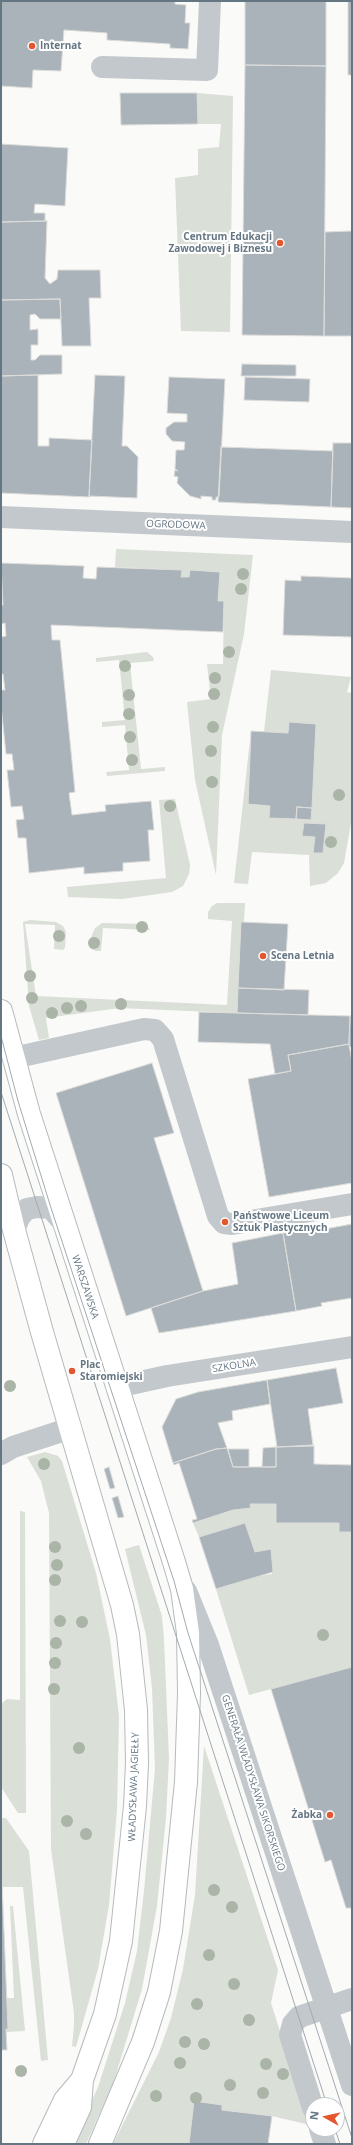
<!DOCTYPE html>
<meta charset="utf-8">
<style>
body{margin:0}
#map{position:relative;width:353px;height:2145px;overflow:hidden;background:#fafaf8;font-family:"Open Sans",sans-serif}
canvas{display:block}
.frame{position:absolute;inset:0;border:2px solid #657683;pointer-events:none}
.north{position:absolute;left:305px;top:2097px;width:40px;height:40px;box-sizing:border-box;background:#fff;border:1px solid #c1c8cd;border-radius:50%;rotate:278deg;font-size:11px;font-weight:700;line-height:16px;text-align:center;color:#657683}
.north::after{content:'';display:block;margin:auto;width:14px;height:18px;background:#e4572e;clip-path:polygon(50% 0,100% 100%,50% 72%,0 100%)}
</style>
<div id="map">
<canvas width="353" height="2145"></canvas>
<div class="frame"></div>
<div class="north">N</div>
</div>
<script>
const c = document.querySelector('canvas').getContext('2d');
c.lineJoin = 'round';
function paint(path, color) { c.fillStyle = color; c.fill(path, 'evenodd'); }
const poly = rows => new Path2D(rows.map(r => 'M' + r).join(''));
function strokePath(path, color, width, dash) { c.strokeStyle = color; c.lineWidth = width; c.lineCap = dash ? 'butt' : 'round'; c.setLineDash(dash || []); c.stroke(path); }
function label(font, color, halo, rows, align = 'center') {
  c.font = font + ' "Open Sans",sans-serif'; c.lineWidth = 4; c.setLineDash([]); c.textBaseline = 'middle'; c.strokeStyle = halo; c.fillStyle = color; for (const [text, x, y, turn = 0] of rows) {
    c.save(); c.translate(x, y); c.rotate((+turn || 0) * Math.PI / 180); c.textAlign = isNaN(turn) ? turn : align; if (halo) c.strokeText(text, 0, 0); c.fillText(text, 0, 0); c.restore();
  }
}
paint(poly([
 [197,93,233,96,230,332,181,331,175,178,198,175,198,149,219,147,221,124,198,124],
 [116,549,253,555,244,634,222,735,216,875,195,780,187,702,211,699,207,664,223,664,224,601,218,601,220,572,190,570,189,577,181,577,181,570,115,567],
 [147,652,153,657,154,661,130,663,141,769,165,767,165,771,107,776,106,772,129,770,125,725,102,727,102,722,125,720,119,660,96,662,96,658],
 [271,670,351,677,347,692,352,693,352,817,344,863,338,873,326,883,310,886,309,855,252,852,248,884,234,883,251,731,248,804,270,806,270,818,311,820,316,724,289,722,288,733,264,732],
 [175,799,190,865,189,874,183,886,172,892,122,899,68,897,67,887,166,878,159,800],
 [217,903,245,903,244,922,241,922,237,1013,120,1008,46,1018,49,1038,39,1040,29,1006,23,922,30,920,56,922,63,926,66,932,65,948,63,950,54,949,55,925,25,924,36,996,227,1005,232,921,208,919,208,912,212,906],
 [102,923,146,924,150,930,103,928,101,951,96,951,91,949,90,940,95,928],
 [45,1452,58,1456,62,1461,96,1573,110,1639,119,1716,117,1810,109,1905,98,1969,76,2047,72,2046,74,2026,74,2013,51,1849,49,1513,41,1481,27,1457],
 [250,1504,276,1504,276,1523,339,1523,339,1532,352,1532,352,1667,249,1695,216,1589,253,1577,272,1574,271,1549,255,1552,199,1537,193,1523,233,1510,251,1508],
 [20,1511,25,1512,26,1813,18,1813,1,1787,1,1704,7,1699,20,1700],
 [139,1545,162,1616,164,1640,169,1758,166,1818,157,1906,142,1989,114,2081,86,2144,72,2144,98,2087,125,2003,137,1951,144,1891,155,1769,152,1688,146,1635,125,1549],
 [204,1746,278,1970,271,2003,310,2125,272,2116,222,2110,222,2105,195,2101,189,2144,113,2144,159,2052,171,2018,183,1969,195,1895],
 [1,1818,6,1818,29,1851,48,2060,41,2061,23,1887,2,1887],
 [10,1906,13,1906,25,2031,6,2032,7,1998,14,1998]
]), '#dadfd7');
const building = poly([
 [1,1,175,1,175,4,186,5,185,23,190,23,188,49,170,48,170,44,107,40,107,33,64,30,61,71,33,70,32,88,1,86,1,1],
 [245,1,326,1,326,66,245,65,245,1],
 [348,1,352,1,352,75,348,75,348,1],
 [245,65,326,66,324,336,242,335,245,65],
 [120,93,197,93,198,124,121,125,120,93],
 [1,144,68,148,65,206,35,204,34,213,45,213,45,221,1,222,1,144],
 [47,221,45,278,50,284,57,279,58,270,100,270,101,298,89,298,91,346,62,346,60,299,1,300,1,222,47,221],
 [352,231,352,336,324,336,325,232,352,231],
 [60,299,61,319,40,319,35,314,30,315,30,330,38,329,38,345,31,345,31,360,35,360,40,355,62,355,62,374,1,376,1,300,60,299],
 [242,364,296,365,296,376,241,376,242,364],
 [38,375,38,446,49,446,49,438,92,440,89,497,1,493,1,376,38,375],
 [95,375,125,376,122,446,127,446,138,457,137,498,89,496,95,375],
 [169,377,225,379,219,497,216,497,216,500,212,500,212,497,201,496,201,499,190,496,177,483,178,477,174,476,175,470,178,471,175,469,176,450,184,450,185,442,172,441,166,434,166,428,174,422,187,422,187,414,167,413,169,377],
 [245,377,310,379,309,402,244,400,245,377],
 [333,443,352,443,352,508,331,507,333,443],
 [221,447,333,451,331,507,218,502,221,447],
 [1,563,84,566,83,578,96,579,97,567,182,570,181,577,189,577,190,570,220,572,218,601,224,601,223,632,51,625,52,640,60,640,75,792,69,793,72,815,106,811,105,805,151,801,154,830,148,830,150,861,123,863,123,871,84,874,84,867,29,873,26,838,18,838,16,820,24,819,22,806,11,807,7,770,14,770,12,754,6,754,1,705,1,690,5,690,3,674,1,674,1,637,6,636,5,623,1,624,1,605,3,605,1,563],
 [301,576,352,578,352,637,283,635,285,580,301,581,301,576],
 [289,722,316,724,312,808,297,807,296,819,269,818,270,806,248,804,251,731,288,733,289,722],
 [297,807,312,808,311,820,296,819,297,807],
 [304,823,326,824,323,853,313,853,315,837,302,836,304,823],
 [241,922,288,924,284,990,238,988,241,922],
 [238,988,309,990,308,1015,237,1013,238,988],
 [199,1012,350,1016,349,1044,288,1055,291,1071,275,1074,270,1044,198,1042,199,1012],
 [350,1016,352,1016,352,1047,349,1047,349,1044,350,1016],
 [349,1044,352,1062,352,1183,269,1197,248,1079,291,1071,288,1055,349,1044],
 [152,1063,174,1133,154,1138,203,1291,126,1316,56,1093,152,1063],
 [352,1224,352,1298,321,1303,322,1306,296,1311,283,1233,309,1229,309,1232,352,1224],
 [283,1233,296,1311,159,1333,151,1308,203,1291,238,1284,232,1243,283,1233],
 [336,1368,343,1403,308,1409,313,1445,277,1447,267,1380,336,1368],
 [267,1380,270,1404,232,1411,233,1420,218,1423,227,1448,216,1449,173,1463,162,1427,176,1399,198,1392,267,1380],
 [314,1446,314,1464,352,1465,352,1532,339,1532,339,1523,276,1523,276,1504,250,1504,251,1508,233,1510,193,1523,192,1520,197,1519,179,1463,174,1465,173,1463,216,1449,227,1448,233,1467,276,1467,276,1447,314,1446],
 [276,1447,276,1467,262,1467,263,1448,276,1447],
 [228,1449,249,1449,249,1467,233,1467,228,1449],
 [109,1467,115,1488,110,1489,104,1469,109,1467],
 [118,1496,124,1517,118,1518,112,1498,118,1496],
 [245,1523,255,1552,271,1549,273,1572,216,1589,199,1537,245,1523],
 [352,1667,352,1908,346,1908,331,1860,325,1862,271,1689,352,1667],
 [1,1858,8,2029,6,2029,7,2050,1,2050,1,1858],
 [194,2101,222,2105,222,2110,272,2116,268,2144,189,2144,194,2101]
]);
paint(building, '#aab3b9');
strokePath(building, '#dcdcda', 1);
const major = poly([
 [1,1011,29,1114,174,1562,182,1589,188,1633,189,1693,186,1782,171,1931,159,1992,143,2042,100,2144],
 [1,1175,14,1230,42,1332,122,1605,128,1634,136,1710,137,1763,135,1806,121,1941,105,2014,82,2080,80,2107,63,2144],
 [44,2144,65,2100,82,2080]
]);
strokePath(major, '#b5babe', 24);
strokePath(poly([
 [102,67,207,70,210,1],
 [1,517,352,532],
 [13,1058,144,1029,155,1030,163,1039,218,1216,224,1223,232,1224,352,1204],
 [14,1230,20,1216,27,1209,37,1207,51,1208,63,1222],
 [117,1387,167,1376,352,1347],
 [1,1454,13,1447,71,1428],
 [186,1591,208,1645,352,2085],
 [313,2108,290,2035,293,2024,299,2017,352,1999],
 [320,2129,325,2144]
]), '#c3c8cc', 22);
strokePath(major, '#fff', 22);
strokePath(poly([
 [1,1036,18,1101,51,1208,174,1581,188,1633,352,2138],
 [1,1092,327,2105],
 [335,2129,340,2144]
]), '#a2aab0', 1);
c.fillStyle = '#aab4a7';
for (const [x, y] of [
 [243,574],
 [241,589],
 [229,652],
 [125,666],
 [215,678],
 [214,694],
 [129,695],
 [129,714],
 [213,727],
 [130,737],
 [211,751],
 [132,760],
 [212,782],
 [339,795],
 [170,806],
 [331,842],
 [142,927],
 [59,936],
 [94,943],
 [30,976],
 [32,998],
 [121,1004],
 [81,1006],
 [67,1008],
 [52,1013],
 [10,1386],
 [44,1464],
 [55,1547],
 [57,1565],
 [55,1580],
 [60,1621],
 [82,1622],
 [323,1635],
 [56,1643],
 [55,1663],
 [54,1689],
 [79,1748],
 [67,1821],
 [86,1834],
 [214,1890],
 [232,1907],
 [209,1955],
 [234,1984],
 [197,2004],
 [249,2020],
 [185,2042],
 [204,2044],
 [180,2063],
 [266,2064],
 [21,2071],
 [283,2074],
 [230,2085],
 [263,2093],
 [156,2096],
 [196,2098]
]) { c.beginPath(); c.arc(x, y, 6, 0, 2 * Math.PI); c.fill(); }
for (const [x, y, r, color] of [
 [32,46,4,"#e4572e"],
 [280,243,4,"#e4572e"],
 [263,956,4,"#e4572e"],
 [225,1222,4,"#e4572e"],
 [72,1371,4,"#e4572e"],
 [330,1815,4,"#e4572e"]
]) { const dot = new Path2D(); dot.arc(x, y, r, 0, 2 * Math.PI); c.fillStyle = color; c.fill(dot); strokePath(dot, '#fff', 1.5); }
label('bold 10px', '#657683', '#fff', [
 ["Internat",40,46],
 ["Centrum Edukacji",272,237,"right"],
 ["Zawodowej i Biznesu",272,249,"right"],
 ["Scena Letnia",271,956],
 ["Państwowe Liceum",233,1216],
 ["Sztuk Plastycznych",233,1228],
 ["Plac",80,1365],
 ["Staromiejski",80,1377],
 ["Żabka",322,1815,"right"]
], 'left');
label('10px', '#657683', '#fff', [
 ["OGRODOWA",176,525,2],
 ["WARSZAWSKA",85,1287,72],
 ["SZKOLNA",234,1366,-9],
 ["GENERAŁA WŁADYSŁAWA SIKORSKIEGO",253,1783,72],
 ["WŁADYSŁAWA JAGIEŁŁY",134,1787,-88]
]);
</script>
